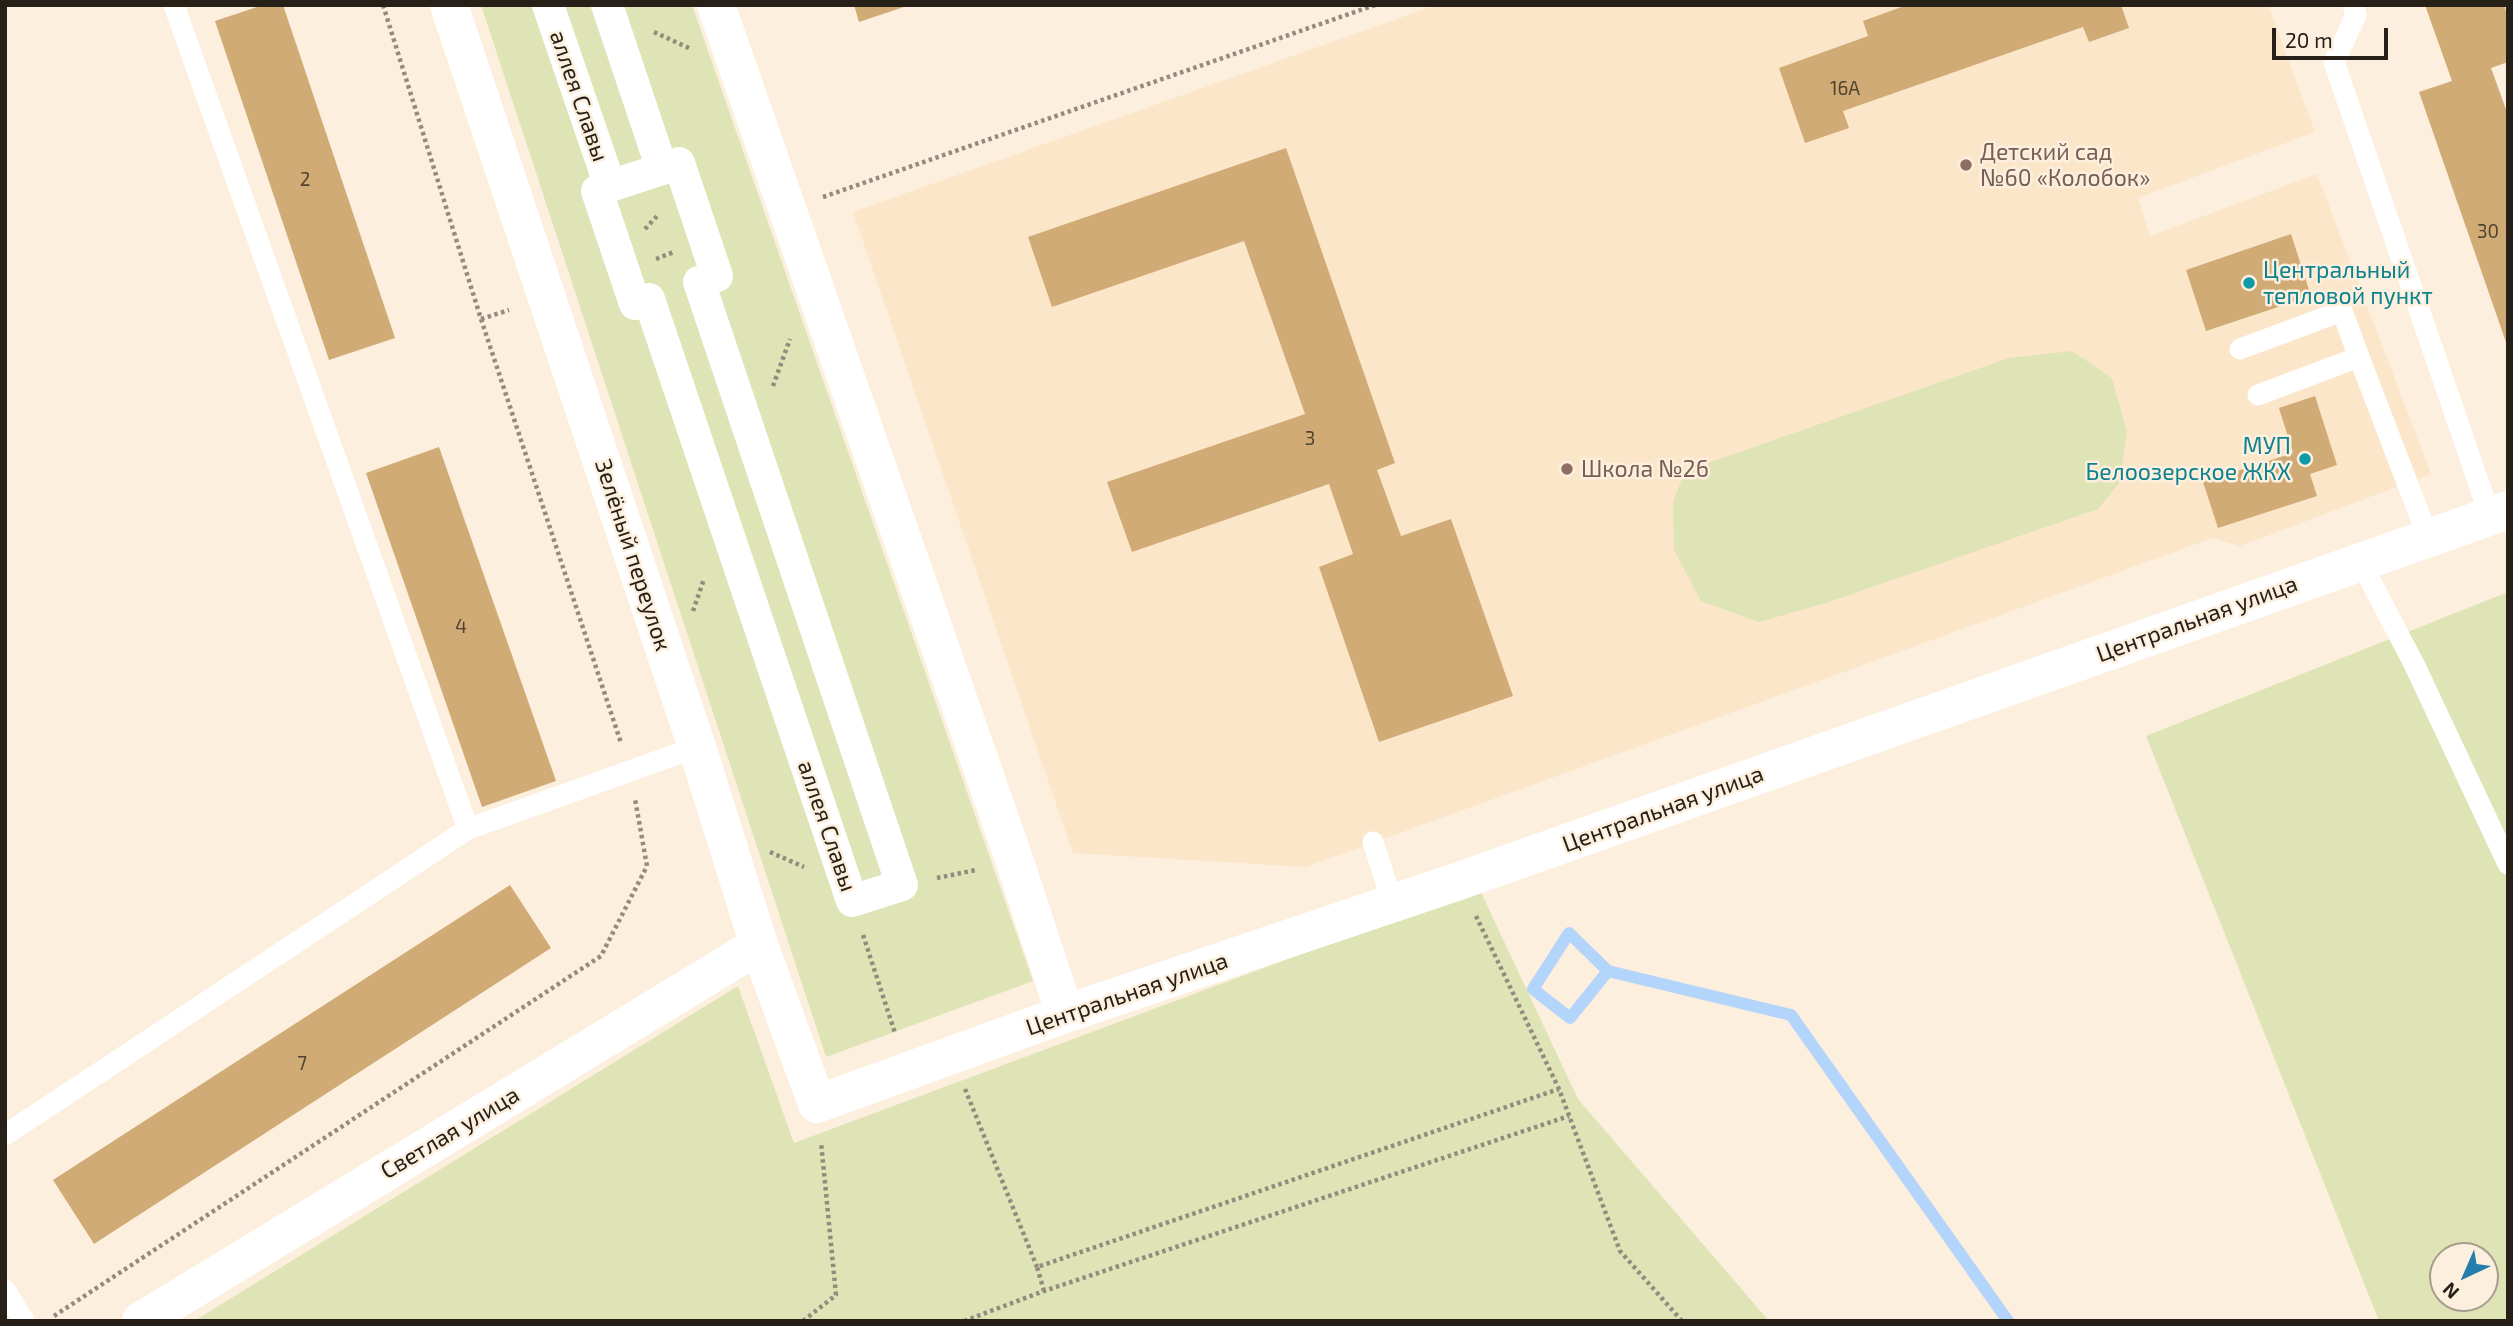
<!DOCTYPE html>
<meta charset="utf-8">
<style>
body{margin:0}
#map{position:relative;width:2513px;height:1326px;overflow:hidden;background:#fdefdd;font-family:"Exo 2",sans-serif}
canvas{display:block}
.frame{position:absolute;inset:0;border:7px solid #262018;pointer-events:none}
.north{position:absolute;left:2429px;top:1242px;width:70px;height:70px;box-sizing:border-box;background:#fdefdd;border:2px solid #a79c8e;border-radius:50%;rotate:224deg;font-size:19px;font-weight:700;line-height:28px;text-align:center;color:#262018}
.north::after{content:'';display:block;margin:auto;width:24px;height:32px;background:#257eac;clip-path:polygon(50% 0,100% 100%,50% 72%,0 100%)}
.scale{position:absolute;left:2272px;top:28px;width:116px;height:32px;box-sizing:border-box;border:4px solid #262018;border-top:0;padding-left:9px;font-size:21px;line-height:24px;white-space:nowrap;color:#262018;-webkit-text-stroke:5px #fdefdd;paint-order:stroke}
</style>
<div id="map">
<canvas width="2513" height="1326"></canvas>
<div class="frame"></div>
<div class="north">N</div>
<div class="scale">20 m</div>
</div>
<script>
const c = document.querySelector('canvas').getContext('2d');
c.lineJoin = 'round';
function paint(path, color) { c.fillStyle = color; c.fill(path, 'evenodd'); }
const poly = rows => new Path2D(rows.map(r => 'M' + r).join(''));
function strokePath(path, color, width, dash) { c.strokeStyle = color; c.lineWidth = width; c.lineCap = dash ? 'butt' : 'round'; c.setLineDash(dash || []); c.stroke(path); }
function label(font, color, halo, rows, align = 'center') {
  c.font = font + ' "Exo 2",sans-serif'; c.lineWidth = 5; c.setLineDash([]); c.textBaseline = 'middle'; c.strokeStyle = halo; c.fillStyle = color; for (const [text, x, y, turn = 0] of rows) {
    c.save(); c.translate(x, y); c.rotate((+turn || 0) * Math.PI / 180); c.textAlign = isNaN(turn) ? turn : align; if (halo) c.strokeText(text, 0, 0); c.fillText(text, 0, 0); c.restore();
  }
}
paint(poly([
 [1436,5,2268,5,2315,132,2138,198,2150,236,2317,174,2431,474,2240,546,2213,538,1306,867,1073,853,853,212]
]), '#fce6c9');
paint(poly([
 [481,5,692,5,1033,981,826,1057],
 [2072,351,2112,378,2127,432,2120,482,2098,509,1826,603,1759,622,1701,601,1674,550,1673,502,1685,471,2009,358],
 [2508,592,2508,1321,2379,1321,2146,736],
 [2443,1256,2485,1256,2485,1298,2443,1298],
 [1478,886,1578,1099,1769,1321,194,1321,738,986,794,1143,1465,893]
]), '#dfe4b6');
strokePath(poly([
 [1608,971,1570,1018,1533,989,1569,933,1608,971,1791,1015,2008,1321]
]), '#b3d4fb', 12);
paint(poly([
 [263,5,283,5,395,338,329,360,215,21],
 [854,5,907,5,907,6,859,22],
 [1907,5,2121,5,2129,28,2089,42,2083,27,1843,111,1849,128,1805,143,1779,68,1868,36,1863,21],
 [2425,5,2504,5,2508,17,2508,62,2491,68,2508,115,2508,348,2419,92,2452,81],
 [1286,148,1395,463,1377,470,1401,536,1451,519,1513,696,1379,742,1319,567,1353,554,1329,484,1132,552,1107,482,1305,414,1244,241,1052,307,1028,237],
 [2291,234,2311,296,2206,331,2186,270],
 [2315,396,2337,465,2310,474,2317,496,2218,528,2203,482,2293,453,2279,408],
 [439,447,556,781,482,807,366,473],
 [510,885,551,948,94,1244,53,1180]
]), '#d0ab76');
strokePath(poly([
 [383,5,481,319,621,743],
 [654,32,691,49],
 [823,197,1375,5],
 [645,229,658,215],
 [656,259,674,252],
 [481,319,509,310],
 [773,386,790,339],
 [693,611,704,579],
 [770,852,804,867],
 [937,878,976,870],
 [1476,916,1559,1089,1620,1251,1682,1321],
 [863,935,895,1033],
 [965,1089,1037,1267],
 [1044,1291,1037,1267,1559,1089],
 [54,1316,601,956,647,866,635,799],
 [803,1321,836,1295,821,1142],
 [964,1321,1044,1291,1569,1116]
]), '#948a7d', 4.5, [3.5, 3.5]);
strokePath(poly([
 [174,5,468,829],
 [2353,5,2356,15,2334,62,2490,516],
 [2240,349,2342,311,2359,357],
 [2258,395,2359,357,2428,537],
 [2360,561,2415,666,2508,864],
 [1373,842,1393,904],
 [5,1135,468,829,697,747],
 [5,1290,24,1321]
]), '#fff', 21);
strokePath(poly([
 [548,5,610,186,597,191,635,304,649,299,852,901,902,885,699,282,717,276,679,163,662,169,607,5],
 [610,186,662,169]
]), '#fff', 32);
strokePath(poly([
 [449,5,697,747,759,945,817,1104,1065,1014,1459,881,2508,510],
 [716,5,1015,862,1065,1014],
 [141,1321,759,945]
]), '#fff', 38);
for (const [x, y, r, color] of [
 [1966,165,7,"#8d6e63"],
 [2249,283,7,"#0f9aa8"],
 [2305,459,7,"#0f9aa8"],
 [1567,469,7,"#8d6e63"]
]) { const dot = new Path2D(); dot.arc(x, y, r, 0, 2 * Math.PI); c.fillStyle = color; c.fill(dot); strokePath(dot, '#fdefdd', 2.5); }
label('19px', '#504330', null, [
 ["16А",1845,89],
 ["2",305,180],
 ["30",2488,232],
 ["3",1310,439],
 ["4",461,627],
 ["7",302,1064]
]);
label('23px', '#262018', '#fdefdd', [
 ["аллея Славы",579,96,71],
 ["Зелёный переулок",633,555,72],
 ["Центральная улица",2197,619,-20],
 ["Центральная улица",1663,809,-20],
 ["аллея Славы",827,826,71],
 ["Центральная улица",1127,994,-19],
 ["Светлая улица",450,1133,-31]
]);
label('23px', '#785e54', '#fdefdd', [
 ["Детский сад",1980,152],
 ["№60 «Колобок»",1980,178],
 ["Школа №26",1581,469]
], 'left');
label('23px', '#0d838f', '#fdefdd', [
 ["Центральный",2263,270],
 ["тепловой пункт",2263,296],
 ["МУП",2291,446,"right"],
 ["Белоозерское ЖКХ",2291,472,"right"]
], 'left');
</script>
